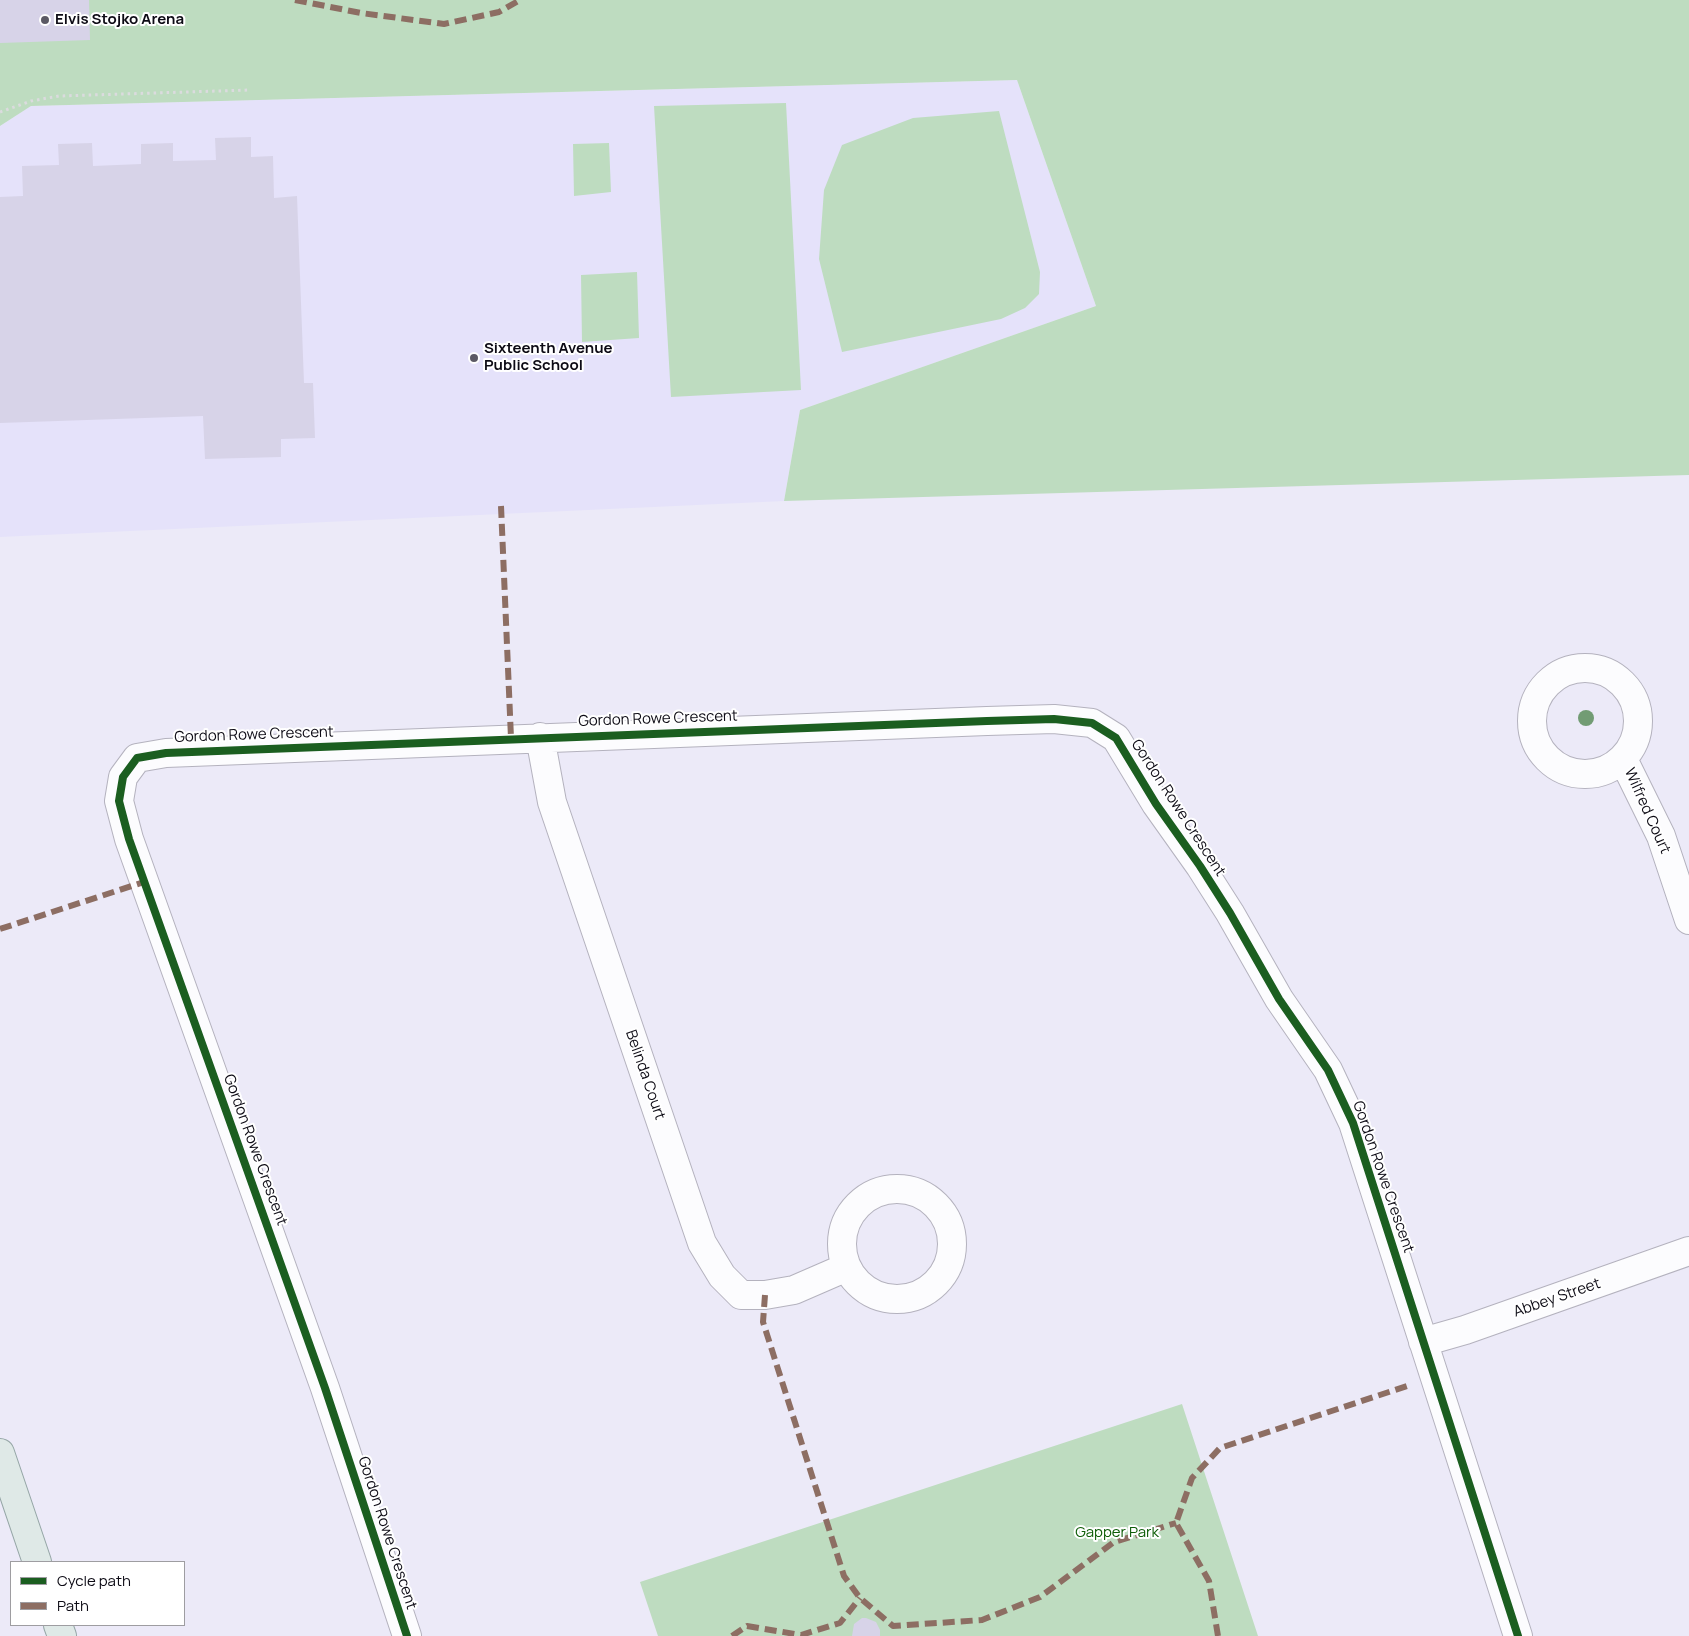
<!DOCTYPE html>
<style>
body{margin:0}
#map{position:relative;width:1689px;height:1636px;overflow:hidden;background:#eceaf8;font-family:Manrope,sans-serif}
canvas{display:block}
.legend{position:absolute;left:10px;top:1561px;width:175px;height:65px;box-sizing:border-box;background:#fff;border:1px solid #9e9da1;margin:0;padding:6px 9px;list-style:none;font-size:15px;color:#0d0b15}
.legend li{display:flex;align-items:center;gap:10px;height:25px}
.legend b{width:25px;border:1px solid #9e9da1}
</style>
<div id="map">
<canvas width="1689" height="1636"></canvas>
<ul class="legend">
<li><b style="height:6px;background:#1b5e20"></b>Cycle path</li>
<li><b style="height:6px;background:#8d6e63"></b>Path</li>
</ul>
</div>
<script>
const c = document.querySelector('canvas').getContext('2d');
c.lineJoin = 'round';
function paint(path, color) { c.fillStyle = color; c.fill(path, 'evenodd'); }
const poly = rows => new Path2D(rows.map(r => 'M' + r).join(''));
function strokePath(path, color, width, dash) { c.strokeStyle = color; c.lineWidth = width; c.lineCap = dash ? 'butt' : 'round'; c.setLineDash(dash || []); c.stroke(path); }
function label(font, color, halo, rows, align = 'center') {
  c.font = font + ' Manrope,sans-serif'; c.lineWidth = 4; c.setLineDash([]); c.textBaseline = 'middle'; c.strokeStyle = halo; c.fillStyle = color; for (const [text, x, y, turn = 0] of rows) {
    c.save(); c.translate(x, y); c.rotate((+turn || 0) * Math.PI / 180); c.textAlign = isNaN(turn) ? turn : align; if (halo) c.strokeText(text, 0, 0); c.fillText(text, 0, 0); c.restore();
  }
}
paint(poly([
 [1017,80,1096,306,800,410,784,501,0,537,0,126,31,106]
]), '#e5e2fa');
paint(poly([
 [0,0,1689,0,1689,475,784,501,800,410,1096,306,1017,80,31,106,0,126],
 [786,103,801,390,671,397,654,106],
 [999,111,1040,272,1039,294,1025,308,1001,319,842,352,819,259,824,190,842,145,913,118],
 [609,143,611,192,574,196,573,144],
 [637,272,639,338,582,342,581,275],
 [1182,1404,1258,1636,658,1636,640,1582]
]), '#bedcc0');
paint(poly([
 [0,0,89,0,90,40,0,43],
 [251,137,251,157,273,156,274,198,297,196,304,383,313,383,315,438,281,439,281,457,205,459,203,416,0,423,0,197,23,196,22,166,59,165,58,144,92,143,93,166,141,164,141,144,173,143,173,161,216,160,215,138],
 [862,1618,866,1618,876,1622,880,1630,880,1636,852,1636,854,1624]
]), '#d7d3e8');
const minor = poly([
 '1532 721a53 53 0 1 1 106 0a53 53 0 1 1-106 0Z',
 [540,737,552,802,702,1243,722,1276,741,1295,765,1295,794,1290,847,1267],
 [1623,759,1661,836,1689,920],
 '842 1244a55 55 0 1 1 110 0a55 55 0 1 1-110 0Z',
 [1423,1342,1465,1330,1689,1251],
 [407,1636,325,1388,129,839,119,801,123,777,137,758,166,753,987,721,1054,719,1092,723,1116,738,1156,804,1200,866,1230,913,1279,999,1328,1070,1353,1123,1518,1636]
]);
const major = poly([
 [0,1453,37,1562],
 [58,1625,62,1636]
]);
strokePath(minor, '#b4b2be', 30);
strokePath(major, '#95a6a6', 30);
strokePath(poly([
 [0,112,31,101,59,96,250,90]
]), '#dbdbde', 3, [2.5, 4]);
strokePath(minor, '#fcfcfe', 28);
strokePath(major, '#dfe9e7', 28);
strokePath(poly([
 [295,0,361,13,444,24,499,12,520,0],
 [501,506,511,738],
 [0,929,144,882],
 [765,1295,763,1322,844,1576,860,1598,893,1626,982,1620,1040,1597,1114,1542,1176,1523],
 [732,1636,747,1626,801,1635,840,1623,860,1598],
 [1218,1636,1209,1581,1176,1523,1192,1478,1220,1448,1407,1386]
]), '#8d6e63', 6, [12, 6]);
strokePath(poly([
 [407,1636,325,1388,129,839,119,801,123,777,137,758,166,753,987,721,1054,719,1092,723,1116,738,1156,804,1200,866,1230,913,1279,999,1328,1070,1353,1123,1518,1636]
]), '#1b5e20', 8);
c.fillStyle = '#729c74';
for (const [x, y] of [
 [1586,718]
]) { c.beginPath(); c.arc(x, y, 8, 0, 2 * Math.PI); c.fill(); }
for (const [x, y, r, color] of [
 [45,20,5,"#5b5964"],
 [474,358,5,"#5b5964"]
]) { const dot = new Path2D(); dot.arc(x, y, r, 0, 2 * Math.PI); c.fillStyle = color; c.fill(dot); strokePath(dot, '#fff', 2); }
label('bold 15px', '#0d0b15', '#fff', [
 ["Elvis Stojko Arena",55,20],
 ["Sixteenth Avenue",484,349],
 ["Public School",484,366]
], 'left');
label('15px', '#0d0b15', '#fff', [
 ["Gordon Rowe Crescent",658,719,-2],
 ["Gordon Rowe Crescent",254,735,-2],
 ["Gordon Rowe Crescent",1178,808,57],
 ["Wilfred Court",1647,811,66],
 ["Belinda Court",645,1075,71],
 ["Gordon Rowe Crescent",255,1150,70],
 ["Gordon Rowe Crescent",1383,1177,71],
 ["Abbey Street",1557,1298,-19],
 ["Gordon Rowe Crescent",387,1533,72]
]);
label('15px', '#0e5d08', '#fff', [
 ["Gapper Park",1117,1533]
]);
</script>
